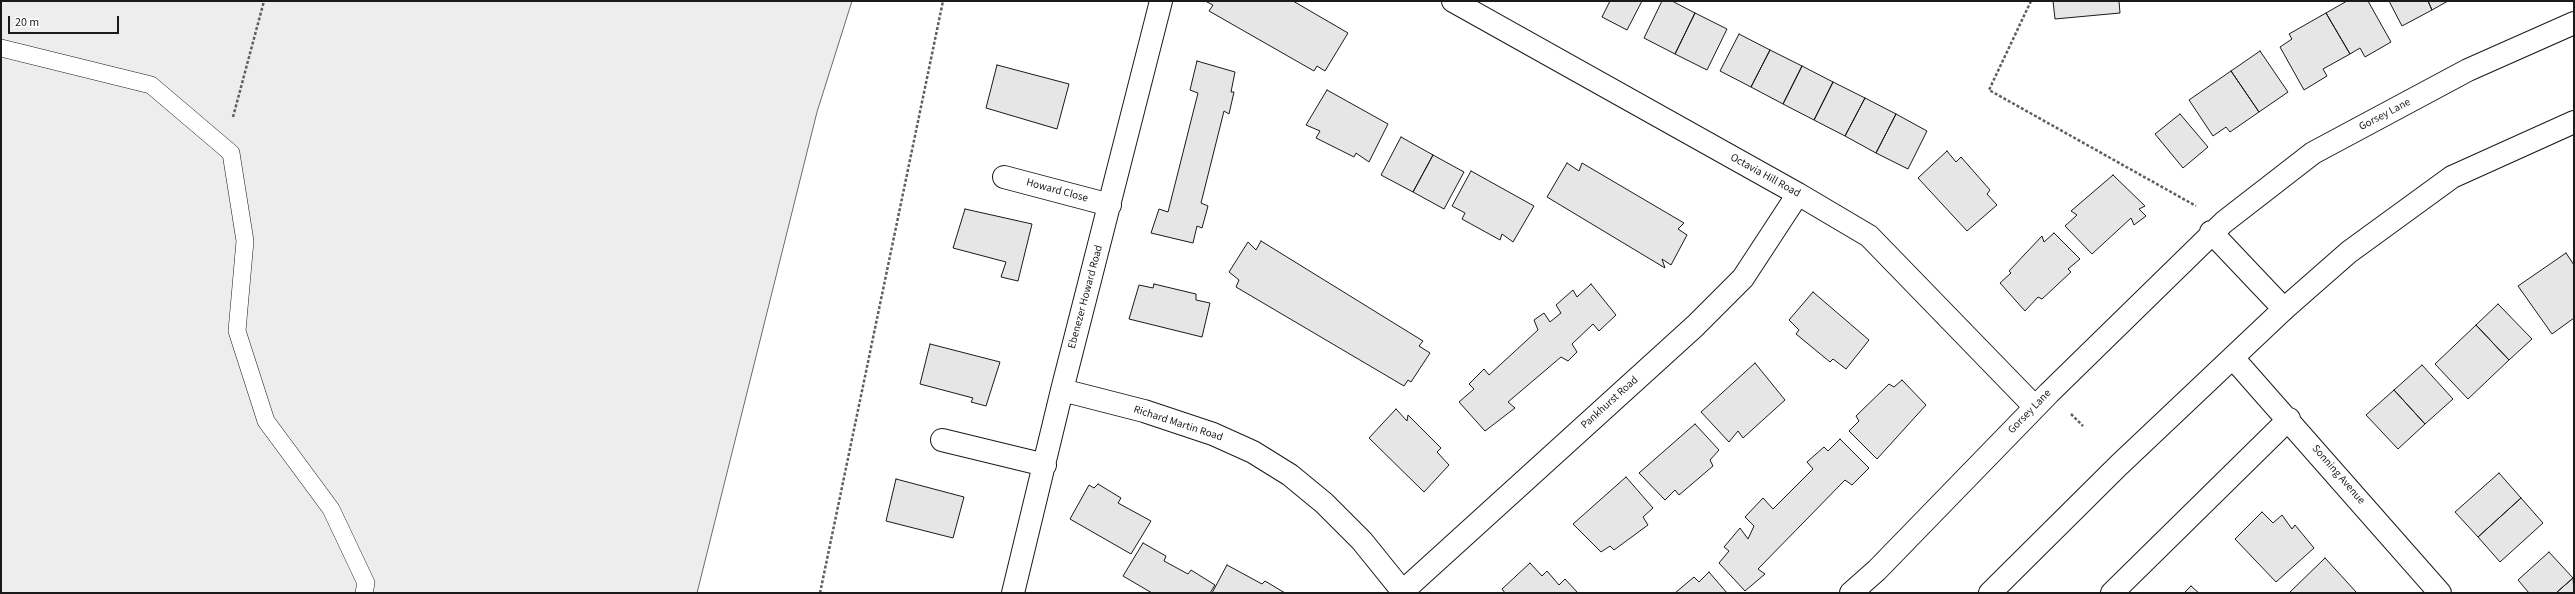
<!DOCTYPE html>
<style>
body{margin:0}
#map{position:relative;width:2575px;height:594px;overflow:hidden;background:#fff;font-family:"Source Sans 3",sans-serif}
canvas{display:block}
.frame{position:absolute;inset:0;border:2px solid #1a1a1a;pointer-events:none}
.scale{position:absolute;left:8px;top:16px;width:111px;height:18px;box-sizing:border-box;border:2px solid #1a1a1a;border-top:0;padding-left:5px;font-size:12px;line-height:14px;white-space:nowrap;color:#1a1a1a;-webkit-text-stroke:3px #fff;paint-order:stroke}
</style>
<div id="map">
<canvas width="2575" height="594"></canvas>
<div class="frame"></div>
<div class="scale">20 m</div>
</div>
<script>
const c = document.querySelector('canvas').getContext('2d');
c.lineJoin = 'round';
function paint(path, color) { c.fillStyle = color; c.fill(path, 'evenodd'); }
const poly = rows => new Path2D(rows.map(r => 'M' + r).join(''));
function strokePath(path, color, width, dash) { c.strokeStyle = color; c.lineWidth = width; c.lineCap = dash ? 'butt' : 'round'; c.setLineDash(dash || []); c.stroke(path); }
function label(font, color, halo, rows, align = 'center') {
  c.font = font + ' "Source Sans 3",sans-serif'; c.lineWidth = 3; c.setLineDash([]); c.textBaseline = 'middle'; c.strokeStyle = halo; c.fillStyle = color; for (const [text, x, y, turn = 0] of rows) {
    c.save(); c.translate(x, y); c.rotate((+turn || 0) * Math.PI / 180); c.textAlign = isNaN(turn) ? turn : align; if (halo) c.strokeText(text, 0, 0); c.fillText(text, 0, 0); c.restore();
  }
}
const built = poly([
 [1,1,852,1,817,112,697,593,1,593,1,1]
]);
paint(built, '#ededed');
strokePath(built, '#6a6a6a', 1);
const building = poly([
 [1205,1,1293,1,1348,33,1325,71,1317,66,1314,71,1209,11,1213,5,1205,1],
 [1610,1,1642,1,1627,30,1602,17,1610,1],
 [1662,1,1672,1,1695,13,1675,54,1644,38,1662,1],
 [2053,1,2119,1,2120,13,2055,19,2053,1],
 [2347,1,2368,1,2391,42,2365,57,2360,48,2350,54,2326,13,2347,1],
 [2389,1,2428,1,2432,10,2402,26,2389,1],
 [2428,1,2448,1,2432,10,2428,1],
 [1695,13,1727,29,1707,70,1675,54,1695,13],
 [2326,13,2350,54,2323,69,2327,76,2304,90,2280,47,2292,39,2289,34,2326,13],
 [1739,34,1770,50,1751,87,1720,71,1739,34],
 [1770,50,1802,66,1783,104,1751,87,1770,50],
 [2260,51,2288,92,2259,112,2231,71,2260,51],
 [1197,61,1235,72,1231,92,1234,92,1229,114,1224,111,1201,203,1208,206,1202,228,1197,226,1193,243,1151,233,1159,209,1168,212,1198,93,1190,90,1197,61],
 [997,65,1069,84,1057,129,986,108,997,65],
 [1802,66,1833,82,1814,120,1783,104,1802,66],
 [2231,71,2259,112,2230,132,2226,127,2213,136,2189,100,2231,71],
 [1833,82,1865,98,1845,136,1814,120,1833,82],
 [1327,90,1388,124,1369,162,1356,153,1354,157,1316,138,1320,131,1306,125,1327,90],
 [1865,98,1896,114,1876,153,1845,136,1865,98],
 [1896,114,1927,131,1908,169,1876,153,1896,114],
 [2180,114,2208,147,2183,168,2155,134,2180,114],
 [1401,137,1433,155,1413,192,1381,175,1401,137],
 [1947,151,1956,162,1961,157,1990,190,1987,194,1997,205,1967,231,1918,178,1947,151],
 [1433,155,1464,172,1444,209,1413,192,1433,155],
 [1567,163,1579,171,1582,163,1684,223,1678,229,1687,235,1671,265,1662,259,1665,268,1547,197,1567,163],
 [1471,171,1534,206,1513,242,1502,234,1500,240,1462,219,1465,213,1452,206,1471,171],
 [2113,175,2145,206,2139,209,2146,216,2134,225,2131,218,2092,254,2065,226,2077,215,2071,211,2113,175],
 [965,209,1032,224,1018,281,1001,277,1006,262,953,248,965,209],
 [2054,233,2080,259,2068,269,2071,272,2042,299,2038,297,2025,311,2000,283,2011,273,2009,271,2042,236,2044,242,2054,233],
 [1261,241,1423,341,1419,346,1430,353,1411,382,1408,380,1404,386,1236,287,1239,280,1229,272,1248,242,1256,250,1261,241],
 [2566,253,2574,265,2574,318,2552,334,2518,286,2566,253],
 [1154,284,1196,294,1196,300,1210,303,1202,337,1129,319,1139,285,1153,288,1154,284],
 [1591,284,1616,315,1599,331,1593,324,1572,344,1577,352,1568,361,1561,357,1508,402,1515,408,1485,431,1459,402,1474,389,1469,384,1484,369,1489,375,1538,330,1534,320,1544,313,1550,322,1561,313,1556,305,1573,290,1577,297,1591,284],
 [1813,292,1869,340,1846,369,1833,359,1830,362,1796,334,1799,330,1789,320,1813,292],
 [2498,304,2532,339,2509,360,2476,325,2498,304],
 [2476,325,2509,360,2468,399,2435,364,2476,325],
 [930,344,1000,362,986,406,971,402,973,398,920,384,930,344],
 [1755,363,1785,400,1743,438,1738,431,1729,442,1701,412,1755,363],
 [2422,365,2453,399,2425,424,2394,390,2422,365],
 [1902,380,1926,405,1877,459,1849,431,1859,421,1856,416,1889,384,1894,387,1902,380],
 [2394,390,2425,424,2398,449,2366,415,2394,390],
 [1396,409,1407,421,1408,415,1441,448,1437,452,1449,465,1424,492,1369,438,1396,409],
 [1695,424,1719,450,1710,460,1713,466,1679,495,1675,490,1665,500,1639,473,1695,424],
 [1840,439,1869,468,1852,485,1845,480,1758,569,1765,574,1745,591,1719,563,1729,551,1724,547,1740,528,1748,539,1754,526,1745,517,1763,498,1773,509,1813,469,1807,462,1824,447,1828,451,1840,439],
 [2499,473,2521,498,2478,537,2455,512,2499,473],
 [1626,477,1653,508,1643,517,1648,525,1614,550,1610,546,1601,552,1573,524,1626,477],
 [896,479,964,497,953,538,886,521,896,479],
 [1098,484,1121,498,1118,503,1151,521,1131,554,1070,519,1089,485,1094,488,1098,484],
 [2521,498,2543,523,2500,562,2478,537,2521,498],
 [2262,512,2273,523,2282,515,2292,529,2295,525,2314,548,2276,582,2235,539,2262,512],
 [1143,543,1166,556,1164,561,1188,574,1191,570,1215,585,1210,593,1152,593,1123,576,1143,543],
 [2549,552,2573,578,2556,593,2529,593,2518,580,2549,552],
 [2325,558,2357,593,2289,593,2325,558],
 [1530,563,1542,576,1547,571,1559,585,1565,579,1578,593,1505,593,1502,589,1530,563],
 [1227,565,1262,584,1265,581,1285,593,1212,593,1227,565],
 [1709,572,1727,593,1675,593,1694,577,1699,582,1709,572],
 [2573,578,2574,593,2556,593,2573,578],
 [2191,586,2199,593,2184,593,2191,586]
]);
paint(building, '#e6e6e6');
strokePath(building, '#1a1a1a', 1);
const service = poly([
 [1,48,151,85,231,153,245,241,237,331,266,421,331,509,366,583,364,593]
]);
const minor = poly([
 [1453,1,1798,194,1869,236,2035,407],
 [1004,177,1110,205],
 [2211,232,2284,309],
 [2233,358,2440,593],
 [1062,390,1144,411,1213,434,1253,452,1290,475,1324,503,1362,541,1404,593],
 [942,440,1045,465],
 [1013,593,1062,390,1161,1],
 [1401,593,1695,326,1743,278,1798,194],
 [1851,593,1877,570,2049,393,2224,222,2313,153,2468,70,2574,23],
 [2112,593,2289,419]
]);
const secondary = poly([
 [1990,593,2119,465,2284,309,2349,252,2452,177,2574,122]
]);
strokePath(service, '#1a1a1a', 18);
strokePath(minor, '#1a1a1a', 24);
strokePath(secondary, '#1a1a1a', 24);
strokePath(poly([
 [2031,1,1989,90,2196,206],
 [233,117,264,1],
 [2071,414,2083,426],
 [820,593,943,1]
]), '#5f5f5f', 2.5, [3, 2]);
strokePath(service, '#fff', 17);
strokePath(minor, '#fff', 22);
strokePath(secondary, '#fff', 22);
label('11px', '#1a1a1a', '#fff', [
 ["Gorsey Lane",2385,115,-28],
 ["Octavia Hill Road",1765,176,29],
 ["Howard Close",1057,191,15],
 ["Ebenezer Howard Road",1086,297,-75],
 ["Pankhurst Road",1610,403,-42],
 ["Gorsey Lane",2030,412,-46],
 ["Richard Martin Road",1178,424,18],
 ["Sonning Avenue",2338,475,49]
]);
</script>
